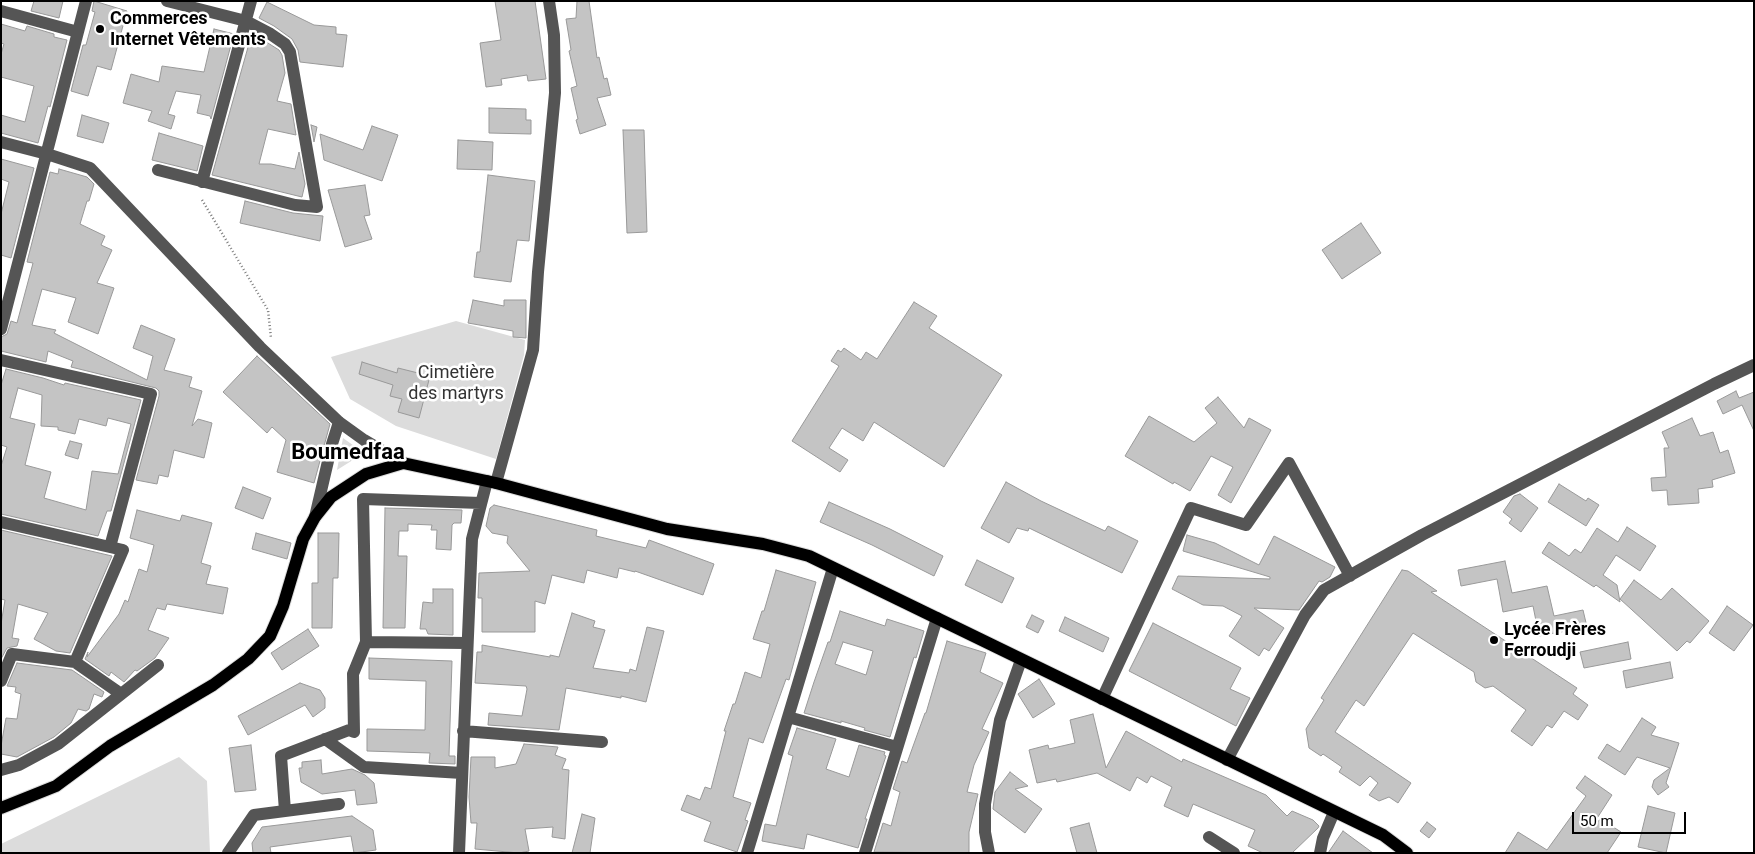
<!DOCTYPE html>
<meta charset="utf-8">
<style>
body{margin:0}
#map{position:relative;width:1755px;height:854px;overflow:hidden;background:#fff;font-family:Roboto,sans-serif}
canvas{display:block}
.frame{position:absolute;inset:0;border:2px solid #000;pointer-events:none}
.scale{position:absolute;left:1572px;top:812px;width:114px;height:22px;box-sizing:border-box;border:2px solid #000;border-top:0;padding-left:6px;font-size:15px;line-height:18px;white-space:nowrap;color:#000;-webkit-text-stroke:4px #fff;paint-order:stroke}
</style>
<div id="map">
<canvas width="1755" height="854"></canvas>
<div class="frame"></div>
<div class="scale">50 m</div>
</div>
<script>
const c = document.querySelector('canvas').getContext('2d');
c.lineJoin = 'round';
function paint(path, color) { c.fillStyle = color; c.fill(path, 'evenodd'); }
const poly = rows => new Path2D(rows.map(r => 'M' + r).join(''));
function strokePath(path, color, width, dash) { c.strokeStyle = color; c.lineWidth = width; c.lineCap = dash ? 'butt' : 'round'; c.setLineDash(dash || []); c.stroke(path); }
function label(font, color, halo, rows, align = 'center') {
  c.font = font + ' Roboto,sans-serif'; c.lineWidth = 5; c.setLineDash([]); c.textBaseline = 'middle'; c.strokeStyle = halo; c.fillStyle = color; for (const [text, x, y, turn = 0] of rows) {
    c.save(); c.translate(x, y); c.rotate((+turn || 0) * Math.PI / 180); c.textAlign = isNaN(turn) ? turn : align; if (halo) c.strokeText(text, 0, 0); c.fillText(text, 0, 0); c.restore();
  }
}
paint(poly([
 [456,321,525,340,524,355,496,459,396,426,350,399,331,357],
 [343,438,364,453,337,470],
 [179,757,207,781,210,853,1,853,1,844]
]), '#dcdcdc');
const building = poly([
 [34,1,63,1,59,18,31,11,34,1],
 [94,1,127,11,111,70,97,66,88,96,71,91,83,45,86,45,95,12,92,11,94,1],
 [495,1,535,1,546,79,528,81,527,75,501,79,502,85,486,87,480,43,501,40,495,1],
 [577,1,589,1,597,58,599,57,604,79,607,78,611,95,597,98,606,125,580,134,576,120,578,119,571,88,577,86,569,51,571,50,566,19,576,18,577,1],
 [267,2,314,25,336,27,336,34,347,35,343,67,300,62,298,50,292,39,274,26,259,18,267,2],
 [1,24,25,31,27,26,54,34,54,37,67,40,50,107,48,106,38,143,1,133,1,115,25,122,34,86,1,77,1,54,4,44,1,43,1,24],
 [214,29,234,34,211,119,210,116,197,113,201,95,176,91,168,114,175,116,171,129,148,121,152,111,123,103,131,74,159,82,162,66,204,72,214,29],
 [252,33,279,50,282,55,285,73,277,101,291,104,296,135,268,129,259,164,271,164,295,169,299,152,305,184,302,197,212,175,252,33],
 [489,108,526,109,526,120,531,120,531,134,489,133,489,108],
 [82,115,109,123,103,143,77,136,82,115],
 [311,125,317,127,314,142,311,125],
 [372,126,398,135,382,181,324,160,320,134,363,150,372,126],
 [623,130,644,130,647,232,627,233,623,130],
 [159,133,203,146,197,171,152,160,159,133],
 [458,140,493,142,492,170,457,169,458,140],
 [1,159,34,168,11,258,1,255,1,214,9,182,1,179,1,159],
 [59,169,87,177,94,184,89,201,87,201,80,224,105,236,101,245,112,250,97,283,114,288,98,334,68,322,76,298,42,289,32,325,56,330,54,333,147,380,153,356,133,348,141,325,175,339,164,370,192,377,189,387,202,391,192,426,198,419,212,423,204,458,174,450,168,477,159,475,157,484,136,480,159,396,159,391,156,388,71,367,73,361,48,351,46,362,1,351,1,337,7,334,11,321,17,323,33,263,27,262,50,172,58,174,59,169],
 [488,175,535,181,529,241,517,240,511,282,474,277,477,252,480,252,488,175],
 [365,185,370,215,364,216,372,239,345,247,328,190,365,185],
 [245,201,293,213,323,216,320,241,240,223,245,201],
 [1361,223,1381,253,1342,279,1322,250,1361,223],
 [473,300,504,306,504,300,526,300,526,338,513,337,513,331,468,323,473,300],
 [914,302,937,316,929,328,1002,375,944,467,874,422,863,441,842,428,829,448,848,460,840,472,792,441,839,366,831,361,838,350,841,352,844,348,861,360,866,352,877,359,914,302],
 [257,356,330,424,314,483,277,472,286,440,272,427,267,433,223,392,257,356],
 [362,362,397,373,398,368,430,376,419,418,398,412,402,399,390,396,393,385,359,374,362,362],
 [6,369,43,378,64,385,65,383,141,400,111,511,107,511,98,536,1,514,1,466,7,447,1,445,1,385,6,369],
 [18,388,42,395,41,426,58,427,58,430,75,434,79,419,106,426,108,418,131,424,118,474,92,471,86,510,44,498,51,472,25,465,35,424,10,418,18,388],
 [1736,391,1739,398,1754,392,1754,431,1742,405,1723,414,1717,401,1736,391],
 [1218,397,1244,428,1249,418,1271,430,1231,503,1218,495,1233,467,1211,456,1190,491,1174,482,1173,484,1125,456,1149,416,1194,442,1217,423,1205,408,1218,397],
 [1692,418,1700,436,1713,432,1720,453,1728,450,1735,473,1712,480,1713,487,1698,489,1699,503,1668,505,1667,490,1652,491,1651,478,1666,477,1664,448,1669,448,1662,432,1692,418],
 [70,441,82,444,78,459,65,455,70,441],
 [1006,482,1041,501,1105,531,1108,526,1138,541,1122,573,1029,528,1028,531,1017,528,1009,543,981,528,1006,482],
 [1559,484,1586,501,1588,498,1599,505,1586,526,1548,502,1559,484],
 [243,487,271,498,263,519,235,508,243,487],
 [1520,494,1538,508,1521,532,1509,523,1512,519,1503,512,1514,496,1520,494],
 [829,502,890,529,943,556,934,576,872,545,820,522,829,502],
 [494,505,597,530,596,536,646,548,649,540,714,564,703,595,635,571,635,572,619,568,617,578,587,570,584,583,552,575,545,604,535,601,535,632,482,632,482,598,478,598,479,573,530,571,507,543,508,536,492,533,486,526,490,508,494,505],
 [385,508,462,510,461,523,454,523,452,525,451,550,436,549,437,530,431,530,432,525,408,524,408,531,399,531,398,556,407,556,405,628,383,628,385,508],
 [137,510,180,521,182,515,212,523,201,563,211,566,206,584,228,588,223,614,167,604,165,610,157,608,148,630,169,638,155,658,137,671,135,670,124,682,111,672,109,676,85,659,88,652,87,657,119,614,125,600,128,602,139,569,147,572,154,545,130,538,137,510],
 [1627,527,1656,546,1640,571,1616,555,1603,575,1617,585,1620,602,1596,585,1594,587,1542,553,1549,542,1569,556,1575,549,1581,553,1597,528,1618,542,1627,527],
 [1,530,112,556,70,653,56,651,34,639,48,613,18,604,12,638,19,639,17,646,7,648,1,659,1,624,5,600,1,599,1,530],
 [256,533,291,543,287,559,252,549,256,533],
 [318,533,339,533,338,578,333,578,332,628,312,628,312,583,318,583,318,533],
 [1187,535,1215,543,1259,565,1274,536,1335,567,1330,577,1322,582,1319,581,1299,610,1254,608,1284,628,1269,651,1264,648,1259,656,1229,636,1242,616,1223,606,1203,605,1172,589,1178,576,1270,579,1270,577,1183,551,1187,535],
 [977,560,1014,578,1002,603,965,585,977,560],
 [1505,561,1512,593,1547,586,1554,616,1583,610,1587,627,1539,636,1533,606,1503,612,1497,579,1461,586,1458,570,1505,561],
 [776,570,816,582,789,680,786,679,763,743,749,738,733,797,751,803,745,820,748,821,737,852,704,841,711,822,681,810,687,795,700,800,705,787,711,789,726,731,724,731,733,704,735,704,745,672,761,678,770,644,753,639,762,611,764,611,776,570],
 [1402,570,1408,571,1437,591,1431,592,1577,688,1573,694,1588,705,1578,720,1564,711,1552,728,1547,725,1532,746,1511,731,1526,710,1493,686,1485,688,1476,682,1474,672,1413,633,1364,706,1356,700,1335,732,1411,783,1398,803,1389,797,1379,801,1369,795,1378,783,1370,776,1360,786,1339,772,1342,767,1323,754,1321,756,1309,748,1306,729,1324,700,1321,698,1402,570],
 [1634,580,1661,600,1672,588,1709,621,1690,643,1687,641,1677,651,1620,599,1634,580],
 [433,589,453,589,453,635,428,634,426,629,420,629,423,602,433,603,433,589],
 [1727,606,1753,625,1734,651,1709,633,1727,606],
 [840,611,885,626,887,619,924,631,916,658,914,657,890,737,864,730,865,728,841,721,841,723,804,713,814,682,828,642,830,642,840,611],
 [843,642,873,651,866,675,835,664,843,642],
 [572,613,595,621,593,627,605,630,593,668,629,673,630,669,636,671,647,627,664,631,646,702,621,696,621,698,566,688,559,730,488,725,489,713,522,716,527,689,526,686,475,683,477,652,482,652,482,645,550,657,550,655,559,657,572,613],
 [1032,615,1044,621,1038,633,1026,627,1032,615],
 [1065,617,1109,638,1103,652,1059,631,1065,617],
 [1153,623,1241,668,1230,689,1250,698,1236,726,1129,671,1153,623],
 [308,629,319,646,282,670,271,653,308,629],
 [947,641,986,653,980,672,1003,683,982,729,989,732,974,765,967,792,978,794,969,832,969,853,874,852,883,823,891,826,900,792,893,789,902,761,907,763,925,713,926,713,947,641],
 [1628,642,1631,659,1584,668,1580,652,1628,642],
 [369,658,452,661,449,756,455,756,455,764,429,763,430,753,367,751,367,729,425,730,426,681,369,679,369,658],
 [1670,662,1673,678,1626,688,1623,671,1670,662],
 [17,663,72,670,104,692,102,697,94,694,89,709,86,711,78,709,71,723,54,737,17,757,1,754,1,746,6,718,17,719,21,694,15,692,16,687,7,686,17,663],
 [1039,679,1055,704,1033,718,1018,694,1039,679],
 [300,683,320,690,325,698,325,708,313,717,305,705,248,735,238,716,300,683],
 [1093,714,1106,768,1126,731,1182,762,1183,759,1266,795,1287,816,1292,811,1313,820,1319,826,1318,828,1292,853,1263,853,1248,846,1255,830,1193,804,1188,817,1164,806,1172,787,1151,776,1147,783,1137,777,1130,791,1097,773,1057,782,1056,779,1037,783,1029,750,1048,745,1049,749,1075,743,1070,720,1093,714],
 [1642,718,1656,727,1651,735,1679,743,1666,783,1669,787,1658,795,1652,787,1654,780,1670,768,1637,757,1625,775,1598,758,1607,744,1620,752,1642,718],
 [797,728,836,739,826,769,849,777,859,745,885,752,884,755,886,756,865,819,867,819,858,848,807,834,804,849,762,841,765,824,776,826,793,756,788,754,797,728],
 [524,744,558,747,555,755,566,759,562,769,569,770,565,839,552,837,553,827,525,829,529,851,519,853,475,849,477,823,471,823,469,797,471,757,495,757,495,768,516,764,524,744],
 [251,745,256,790,235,792,229,748,251,745],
 [321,760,322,774,352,769,365,775,374,783,377,803,357,805,355,790,322,794,301,782,299,768,302,768,302,762,321,760],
 [1010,772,1028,786,1015,789,1042,809,1025,833,993,809,995,792,1010,772],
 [1585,776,1612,795,1592,826,1601,819,1621,832,1607,853,1505,853,1518,832,1547,850,1586,796,1576,788,1585,776],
 [1648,806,1675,813,1666,853,1638,847,1648,806],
 [582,814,595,818,590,853,572,853,582,814],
 [352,816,373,830,376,850,354,853,351,836,270,847,271,853,253,853,252,843,262,827,352,816],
 [1427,822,1436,829,1429,838,1420,831,1427,822],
 [1089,823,1097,853,1077,853,1070,828,1089,823],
 [1343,831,1373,853,1328,853,1343,831]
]);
paint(building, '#c4c4c4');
strokePath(building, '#999', 1);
const major = poly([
 [1,808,56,786,110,746,213,685,248,659,270,636,283,606,303,539,315,517,331,497,366,474,403,463,496,483,667,529,763,544,809,556,1383,835,1407,853]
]);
strokePath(major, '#dbdbdb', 14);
strokePath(poly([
 [202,200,268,310,271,338]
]), '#777', 2.5, [1, 2.5]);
strokePath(poly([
 [1,11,78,32],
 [1,142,47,154,90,168,260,347,339,422,364,440,403,463],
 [158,170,295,205,317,207,290,52,285,44,269,33,246,21,167,1],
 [202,182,251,1],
 [1,329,86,1],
 [1,360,151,394,110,547],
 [496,483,533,350,538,272,555,93,554,35,549,1],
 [315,517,332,444,339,422],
 [1,522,123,550,75,662],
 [366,642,467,643],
 [1,681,12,654,75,662,121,694],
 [1102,699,1191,508,1246,525,1289,463,1350,576],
 [788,717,897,747],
 [463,731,602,742],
 [325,739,364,767,462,773],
 [1227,760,1305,615,1324,590,1422,535,1714,384,1754,365],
 [1,770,19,765,58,744,158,665],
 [285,811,281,756,349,730,354,732,353,674,366,642,363,499,481,503],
 [1209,837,1234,853],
 [228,853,254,815,339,804],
 [459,853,472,539,487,481],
 [747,853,833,568],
 [865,853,937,618],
 [989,853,985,832,985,804,1000,720,1021,660],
 [1320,853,1323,838,1334,812]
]), '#555', 12);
strokePath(major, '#000', 12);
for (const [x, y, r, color] of [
 [100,29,5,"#000"],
 [1494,640,5,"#000"]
]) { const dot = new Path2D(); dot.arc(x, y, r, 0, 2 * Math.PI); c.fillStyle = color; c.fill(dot); strokePath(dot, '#fff', 2); }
label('bold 18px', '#000', '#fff', [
 ["Commerces",110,19],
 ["Internet Vêtements",110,40],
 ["Lycée Frères",1504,630],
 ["Ferroudji",1504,651]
], 'left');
label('18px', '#333', '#fff', [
 ["Cimetière",456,373],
 ["des martyrs",456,394]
]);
label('bold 22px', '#000', '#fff', [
 ["Boumedfaa",348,453]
]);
</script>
